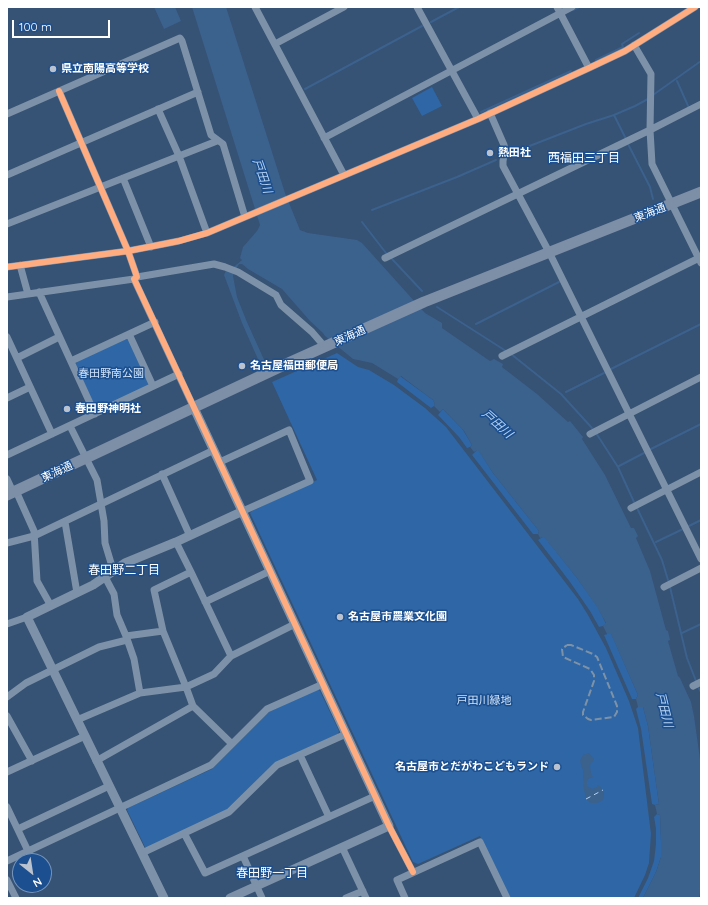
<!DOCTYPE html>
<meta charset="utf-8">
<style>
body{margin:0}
#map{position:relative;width:708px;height:905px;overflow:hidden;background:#365274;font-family:Quicksand,sans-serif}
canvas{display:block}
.frame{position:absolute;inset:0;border:8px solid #fff;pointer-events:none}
.north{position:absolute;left:12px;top:853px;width:40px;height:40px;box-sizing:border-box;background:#1b4f8f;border:1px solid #7695bc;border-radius:50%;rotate:150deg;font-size:11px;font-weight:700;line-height:16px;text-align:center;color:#fff}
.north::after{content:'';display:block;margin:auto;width:14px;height:18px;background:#b9c2ce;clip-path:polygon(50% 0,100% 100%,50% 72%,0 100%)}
.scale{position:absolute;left:12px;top:20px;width:98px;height:18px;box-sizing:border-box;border:2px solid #fff;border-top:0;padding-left:5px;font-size:12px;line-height:14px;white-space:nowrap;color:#fff;-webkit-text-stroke:3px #1b4f8f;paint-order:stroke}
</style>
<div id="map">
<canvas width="708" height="905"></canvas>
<div class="frame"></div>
<div class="north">N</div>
<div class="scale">100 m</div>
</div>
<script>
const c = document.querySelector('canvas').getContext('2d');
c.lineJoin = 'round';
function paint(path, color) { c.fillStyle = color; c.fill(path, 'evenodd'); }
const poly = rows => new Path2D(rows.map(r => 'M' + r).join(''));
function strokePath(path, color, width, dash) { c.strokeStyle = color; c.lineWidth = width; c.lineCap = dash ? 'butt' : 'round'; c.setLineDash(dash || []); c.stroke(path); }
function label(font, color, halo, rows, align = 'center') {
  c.font = font + ' Quicksand,"Noto Sans JP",sans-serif'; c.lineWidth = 3; c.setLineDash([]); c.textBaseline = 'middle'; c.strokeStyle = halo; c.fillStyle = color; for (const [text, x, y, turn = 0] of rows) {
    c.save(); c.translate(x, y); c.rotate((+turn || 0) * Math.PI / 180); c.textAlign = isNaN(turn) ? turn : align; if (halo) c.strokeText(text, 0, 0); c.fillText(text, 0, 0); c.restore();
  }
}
paint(poly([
 [432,87,442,106,422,116,412,98],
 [127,339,129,340,149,383,148,386,98,409,95,408,76,364,77,361],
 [337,353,358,367,369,370,394,385,425,408,446,427,578,599,588,615,606,648,629,701,638,728,651,834,649,863,645,875,634,898,509,898,480,836,418,864,413,862,250,513,252,511,317,480,272,382],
 [400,376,433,400,435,404,434,406,431,408,397,382,398,379],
 [443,409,463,430,472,445,470,447,467,448,459,437,438,415],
 [478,449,493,473,539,531,538,534,533,534,472,455],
 [544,536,577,578,598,607,606,624,603,626,599,627,590,611,570,582,538,540],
 [611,633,638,695,636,699,632,699,604,635],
 [317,689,320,691,339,731,338,734,275,763,225,811,147,848,145,847,127,810,128,808,212,769,269,712],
 [638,707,643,707,648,726,659,804,655,805,652,804,641,729,636,709],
 [657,814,660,815,661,841,661,857,656,872,643,898,638,898,648,878,654,861,656,844,656,829,654,817]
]), '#2f66a5');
paint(poly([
 [154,7,175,7,181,21,164,29],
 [192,7,226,7,285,193,300,230,308,233,357,240,362,243,425,313,442,323,442,328,490,361,494,359,503,364,502,367,537,394,568,422,570,421,583,437,582,439,605,475,631,528,634,528,638,536,636,538,650,571,666,630,668,631,670,640,668,641,678,676,680,678,691,702,694,716,701,766,701,889,699,898,643,898,656,872,661,857,661,841,660,815,657,814,655,805,659,804,652,755,648,726,643,707,638,707,636,699,638,695,611,634,607,634,603,626,606,623,597,607,577,578,544,537,540,538,538,534,539,531,493,473,478,450,474,452,470,447,472,445,464,431,443,409,440,412,434,406,435,404,433,400,401,376,398,379,372,363,353,359,325,336,323,333,310,321,282,289,248,269,242,264,239,264,234,273,233,276,237,297,247,322,266,364,261,366,242,323,224,275,226,270,229,271,242,260,240,258,243,247,257,231,260,225],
 [589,753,594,759,593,762,591,763,590,766,591,773,593,777,588,779,587,781,587,786,592,789,597,787,598,785,600,786,604,793,603,800,597,803,591,803,588,801,586,799,584,789,583,770,580,761,583,755]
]), '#3b618d');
strokePath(poly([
 [573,10,579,7],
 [431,22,459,7],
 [596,60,623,47,622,44,639,33],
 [677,81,689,108],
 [305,89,422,26],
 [653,95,701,61],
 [481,112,571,71],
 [614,115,626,139],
 [628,144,650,187,653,199],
 [509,154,586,124,614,115,635,106,648,99],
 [372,210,457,177,496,160],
 [362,222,386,253],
 [392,259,422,291],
 [437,307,506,351],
 [476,324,559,282],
 [511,354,561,394,592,428],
 [611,369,701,324],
 [566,392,604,373],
 [596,433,618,467,634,502],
 [651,449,701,424],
 [619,466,644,453],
 [637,508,662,560,668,580],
 [689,526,701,520],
 [656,542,683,529],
 [670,587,687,658,696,681],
 [682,633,701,624],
 [698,687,701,692]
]), '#3b618d', 2);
strokePath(poly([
 [586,799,603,790]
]), '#b5d3f5', 1, [5, 4]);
strokePath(poly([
 [255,7,344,175],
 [417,7,478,119],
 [557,7,589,68],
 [275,44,344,7],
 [634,45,651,74,650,130,652,164,701,263],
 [59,91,128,251,137,277,134,279,194,408],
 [158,109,179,156,207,233],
 [490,113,504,145,505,150,503,161,503,166,549,252,701,559],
 [7,114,180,38,182,41,211,135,223,144,245,217],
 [324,138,572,7],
 [7,175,198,92],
 [123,178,151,247],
 [7,224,217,141],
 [385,258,650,130,701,104],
 [20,265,28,294],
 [7,267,128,251,179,241,207,233,478,119,589,68,625,51,695,7],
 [137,277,214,264,225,267,238,272,276,295,281,305,312,332,325,347],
 [39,292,95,414],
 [7,297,134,279],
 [129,334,153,386],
 [7,337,52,434],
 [502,356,699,258],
 [17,358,59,337],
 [71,361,155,322],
 [7,398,30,387],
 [70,426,97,480,104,521,105,543,111,563,115,570],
 [590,434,701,377],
 [7,455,179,374],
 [220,462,289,430,310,481,243,511],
 [162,474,190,536],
 [7,479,13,492],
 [16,491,34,531,37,581,51,606],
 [631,508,701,472],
 [65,522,77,593],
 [176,542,191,572],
 [7,543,34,536,214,450],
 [105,577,114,594,117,615,126,636,134,659,140,693],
 [664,587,701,568],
 [205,602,270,571],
 [7,624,27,617],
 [126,636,163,631],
 [231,656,191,572,154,590,163,631,186,687,193,706,232,744],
 [693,686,701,682],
 [7,697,26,683,99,647,127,640],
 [7,716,32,761],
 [77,720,140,693,186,687,214,674,231,656,295,624],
 [300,755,329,817],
 [96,761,193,706],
 [7,772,85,736],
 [7,807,28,851],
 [389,826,413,872],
 [18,829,109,786],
 [184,833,205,873,375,796],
 [342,847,366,898],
 [142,853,229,812,277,765,346,734],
 [243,856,262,898],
 [7,861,211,765,267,709,323,684],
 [7,880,16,898],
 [346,898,363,891],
 [405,898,397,880,480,842,507,898]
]), '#7d92a8', 7);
strokePath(poly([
 [194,408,389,826,230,898],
 [164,898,27,617,93,585,125,563,176,542,243,511]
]), '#7d92a8', 9);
strokePath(poly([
 [7,495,284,365,424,302,701,192]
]), '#7d8ea7', 11);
strokePath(poly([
 [567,645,571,645,593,654,597,657,617,706,617,712,614,717,591,720,588,719,583,715,583,712,594,681,594,675,590,669,563,657,562,649,567,645]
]), '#7e92a7', 2, [7, 3]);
strokePath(poly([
 [59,91,128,251,137,277,134,279,136,283,389,826,413,872],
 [7,267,128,251,179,241,207,233,478,119,589,68,625,51,695,7]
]), '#ffac80', 6);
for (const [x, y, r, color] of [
 [53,69,4,"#b9c2ce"],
 [490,153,4,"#b9c2ce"],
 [242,366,4,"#b9c2ce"],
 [67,409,4,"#b9c2ce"],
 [340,617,4,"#b9c2ce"],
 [557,767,4,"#b9c2ce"]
]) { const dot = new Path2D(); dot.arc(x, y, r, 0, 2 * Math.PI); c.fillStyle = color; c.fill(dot); strokePath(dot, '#1b4f8f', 1.5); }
label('bold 11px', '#fff', '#1b4f8f', [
 ["県立南陽高等学校",61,69],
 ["熱田社",498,153],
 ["名古屋福田郵便局",250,366],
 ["春田野神明社",75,409],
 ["名古屋市農業文化園",348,617],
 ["名古屋市とだがわこどもランド",549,767,"right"]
], 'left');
label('11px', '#fff', '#1b4f8f', [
 ["東海通",650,213,-21],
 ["東海通",350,336,-24],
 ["東海通",57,472,-25]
]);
label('11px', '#cfe3fa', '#1b4f8f', [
 ["春田野南公園",111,374],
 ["戸田川緑地",484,701]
]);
label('12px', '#fff', '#1b4f8f', [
 ["西福田三丁目",584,158],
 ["春田野二丁目",124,570],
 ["春田野一丁目",272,873]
]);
label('italic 12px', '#b5d3f5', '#1b4f8f', [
 ["戸田川",262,176,71],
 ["戸田川",497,424,42],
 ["戸田川",664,710,76]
]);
</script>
